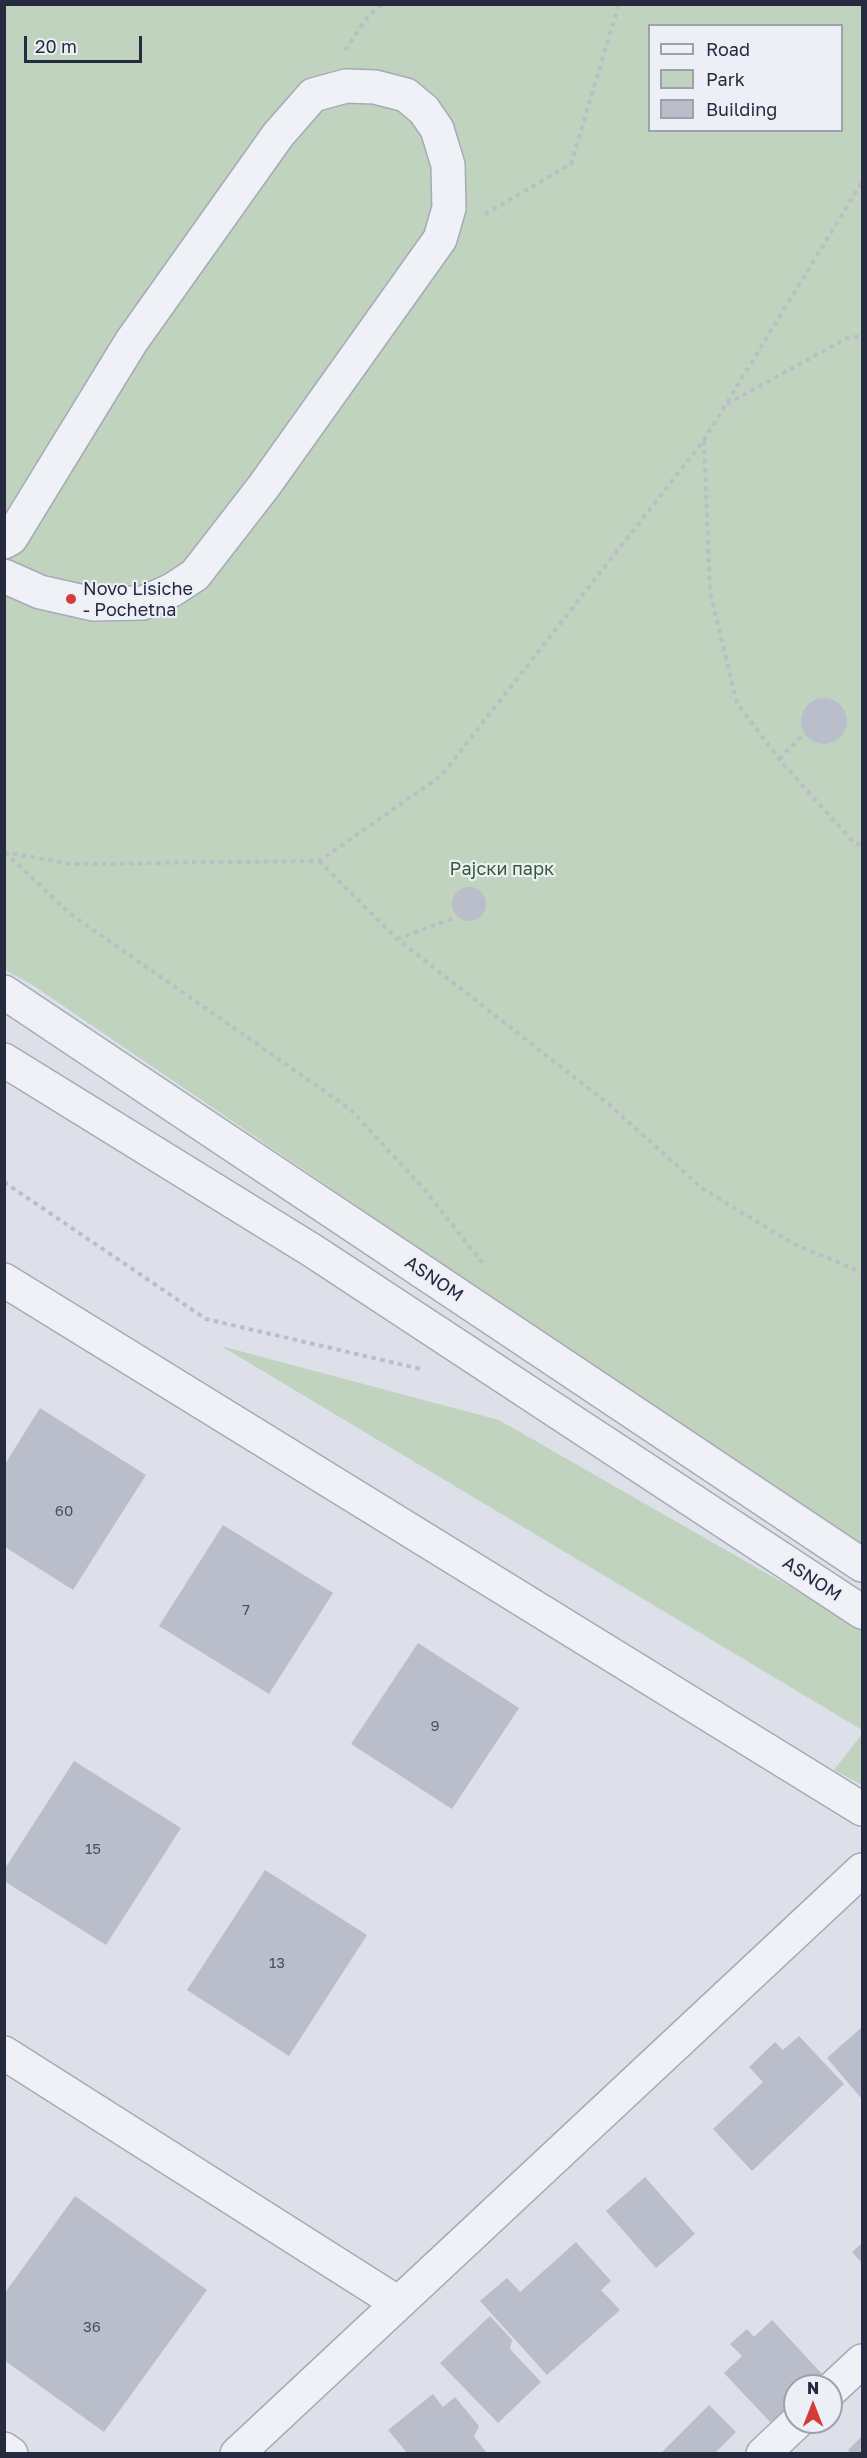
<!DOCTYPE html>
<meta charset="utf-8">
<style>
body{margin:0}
#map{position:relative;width:867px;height:2458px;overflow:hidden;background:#dde0e8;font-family:"Golos Text",sans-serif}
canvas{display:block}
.frame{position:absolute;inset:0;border:6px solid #262b40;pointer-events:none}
.legend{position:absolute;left:648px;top:24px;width:195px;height:108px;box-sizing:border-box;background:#edeff6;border:2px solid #9da1ad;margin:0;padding:8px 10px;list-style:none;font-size:18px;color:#262b40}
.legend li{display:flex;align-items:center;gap:12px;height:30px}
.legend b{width:30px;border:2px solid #9da1ad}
.north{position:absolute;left:783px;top:2374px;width:60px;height:60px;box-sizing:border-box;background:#edeff6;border:2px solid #9da1ad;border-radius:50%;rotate:0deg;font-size:16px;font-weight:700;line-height:24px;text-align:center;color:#262b40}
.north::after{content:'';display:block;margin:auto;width:21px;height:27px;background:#d73b38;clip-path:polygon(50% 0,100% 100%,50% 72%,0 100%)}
.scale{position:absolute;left:24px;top:36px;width:118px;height:27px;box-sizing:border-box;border:3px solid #262b40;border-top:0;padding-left:8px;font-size:18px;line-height:21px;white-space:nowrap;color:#262b40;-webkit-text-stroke:4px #edeff6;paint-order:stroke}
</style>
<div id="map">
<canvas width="867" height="2458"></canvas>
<div class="frame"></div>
<ul class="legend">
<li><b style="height:8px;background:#f0f1f6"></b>Road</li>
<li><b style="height:16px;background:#c0d3be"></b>Park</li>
<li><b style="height:16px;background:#babecb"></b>Building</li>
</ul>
<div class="north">N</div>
<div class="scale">20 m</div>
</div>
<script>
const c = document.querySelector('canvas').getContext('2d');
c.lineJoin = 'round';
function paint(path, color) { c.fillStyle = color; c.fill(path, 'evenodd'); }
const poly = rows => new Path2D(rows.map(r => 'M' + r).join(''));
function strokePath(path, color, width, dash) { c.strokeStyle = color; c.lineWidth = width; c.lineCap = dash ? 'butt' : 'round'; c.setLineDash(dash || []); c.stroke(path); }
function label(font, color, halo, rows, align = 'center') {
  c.font = font + ' "Golos Text",sans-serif'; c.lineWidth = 4.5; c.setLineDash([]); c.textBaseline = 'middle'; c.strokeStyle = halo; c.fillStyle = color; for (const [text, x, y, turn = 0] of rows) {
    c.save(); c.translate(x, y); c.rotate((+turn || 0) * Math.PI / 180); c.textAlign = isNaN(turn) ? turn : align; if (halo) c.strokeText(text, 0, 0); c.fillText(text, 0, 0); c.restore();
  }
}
paint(poly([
 [4,5,862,5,862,1550,31,984,5,970],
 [650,26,842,26,842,130,650,130],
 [221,1346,499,1420,862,1628,862,1730],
 [862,1734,862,1785,834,1770]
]), '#c0d3be');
paint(poly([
 '801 721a23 23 0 1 1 46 0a23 23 0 1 1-46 0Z',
 '452 904a17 17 0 1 1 34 0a17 17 0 1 1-34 0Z',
 [40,1408,146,1475,73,1590,5,1547,5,1464],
 [223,1525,333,1593,269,1694,159,1626],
 [418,1643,519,1708,452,1809,351,1744],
 [74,1761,181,1828,106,1945,4,1881,4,1870],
 [265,1870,367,1935,289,2056,187,1990],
 [862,2027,862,2097,861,2098,827,2058],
 [799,2036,844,2084,752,2171,713,2129,763,2082,749,2067,775,2042,783,2050],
 [645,2177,695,2234,656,2268,606,2211],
 [75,2196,207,2290,104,2432,4,2360,4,2294],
 [576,2242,611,2281,601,2290,620,2310,547,2375,480,2301,507,2278,520,2292],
 [862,2243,862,2263,852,2252],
 [490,2316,512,2340,510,2349,541,2382,498,2423,440,2363],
 [772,2320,823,2375,811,2386,795,2386,795,2401,771,2423,724,2373,742,2356,730,2344,747,2329,754,2337],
 [433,2394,443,2407,455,2397,479,2426,474,2437,488,2454,408,2454,388,2430],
 [709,2405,736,2432,714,2454,660,2454],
 [862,2436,862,2454,851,2454,848,2450]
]), '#babecb');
const minor = poly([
 [4,542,11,538,131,342,278,135,313,95,346,86,375,87,406,95,424,110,437,129,448,165,449,208,440,239,264,486,195,575,172,590,143,603,93,604,40,592,4,576],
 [4,992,862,1565],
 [4,1060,313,1251,862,1612],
 [4,1280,862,1809],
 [4,2053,398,2303],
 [831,2390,862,2361],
 [4,2449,11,2454],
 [237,2454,862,1870],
 [763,2454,797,2422]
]);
strokePath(minor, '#a6aab6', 36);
strokePath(poly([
 [345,50,366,19,382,4],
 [485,214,571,164,619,4],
 [727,404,847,338,862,336],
 [704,441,710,592,737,703,779,759,853,842,862,845],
 [779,759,805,733],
 [4,852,71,864,319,861,441,776,704,440,862,182],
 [5,852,69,913,350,1109,424,1189,485,1266],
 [319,861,397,939,606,1102,703,1189,794,1244,862,1272],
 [397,939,456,917],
 [4,1182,206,1319,421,1369]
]), '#bbbec7', 4, [4.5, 4.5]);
strokePath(minor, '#f0f1f6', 33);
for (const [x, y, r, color] of [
 [71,599,6,"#d73b38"]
]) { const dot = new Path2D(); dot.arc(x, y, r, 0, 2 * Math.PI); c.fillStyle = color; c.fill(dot); strokePath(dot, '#edeff6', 2); }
label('15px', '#4b5063', null, [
 ["60",64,1511],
 ["7",246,1610],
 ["9",435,1726],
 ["15",93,1849],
 ["13",277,1963],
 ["36",92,2327]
]);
label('18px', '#262b40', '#edeff6', [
 ["Novo Lisiche",83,589],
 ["- Pochetna",83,610]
], 'left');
label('18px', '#335d32', '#edeff6', [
 ["Рајски парк",502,869]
]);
label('18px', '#262b40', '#edeff6', [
 ["ASNOM",434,1279,34],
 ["ASNOM",812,1579,33]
]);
</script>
